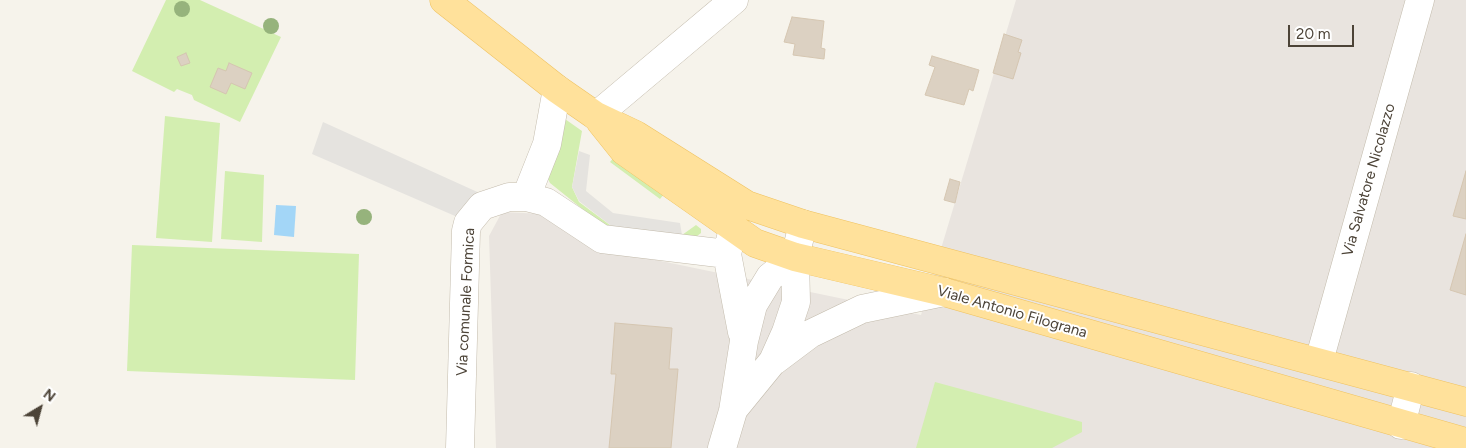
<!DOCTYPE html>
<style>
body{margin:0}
#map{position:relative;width:1466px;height:448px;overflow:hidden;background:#f6f3eb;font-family:Figtree,sans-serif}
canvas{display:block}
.north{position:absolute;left:15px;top:383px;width:50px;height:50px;-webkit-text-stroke:4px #fff;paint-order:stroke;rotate:37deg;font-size:14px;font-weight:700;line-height:20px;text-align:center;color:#4c4337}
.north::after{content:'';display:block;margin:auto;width:18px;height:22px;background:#4c4337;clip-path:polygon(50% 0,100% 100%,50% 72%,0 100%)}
.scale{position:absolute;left:1288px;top:25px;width:66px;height:22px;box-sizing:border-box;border:2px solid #4c4337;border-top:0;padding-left:6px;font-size:15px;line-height:18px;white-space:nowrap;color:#4c4337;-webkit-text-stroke:4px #fff;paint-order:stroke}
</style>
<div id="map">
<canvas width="1466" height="448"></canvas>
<div class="north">N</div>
<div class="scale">20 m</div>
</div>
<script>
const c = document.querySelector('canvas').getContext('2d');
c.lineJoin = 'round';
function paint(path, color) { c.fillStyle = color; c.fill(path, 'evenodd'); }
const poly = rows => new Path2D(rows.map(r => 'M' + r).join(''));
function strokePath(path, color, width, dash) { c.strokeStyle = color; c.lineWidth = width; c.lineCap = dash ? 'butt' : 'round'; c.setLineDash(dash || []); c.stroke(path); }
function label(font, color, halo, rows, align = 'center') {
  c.font = font + ' Figtree,sans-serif'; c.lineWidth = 4; c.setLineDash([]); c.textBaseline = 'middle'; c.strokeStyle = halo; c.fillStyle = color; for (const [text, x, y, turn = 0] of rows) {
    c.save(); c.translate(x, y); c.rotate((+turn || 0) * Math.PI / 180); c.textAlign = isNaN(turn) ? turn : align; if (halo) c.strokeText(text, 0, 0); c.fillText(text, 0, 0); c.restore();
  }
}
paint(poly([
 [1016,0,1466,0,1466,448,496,448,489,236,502,212,545,214,603,249,921,315]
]), '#e9e4df');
paint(poly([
 [166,0,200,0,281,37,240,122,194,100,192,95,177,89,174,92,132,71],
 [165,116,220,123,212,242,156,238],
 [565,119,582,131,572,187,579,202,614,228,682,235,696,225,701,229,701,233,692,240,606,228,550,183,547,177],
 [615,156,665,193,660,199,610,162],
 [225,171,264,175,262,242,221,239],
 [132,245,359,254,355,380,127,371],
 [935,382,1082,422,1082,432,1052,448,916,448]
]), '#d3eeb0');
paint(poly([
 [323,122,484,195,462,219,312,154],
 [579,151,590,155,586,191,613,213,680,223,682,235,614,228,579,201,572,187]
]), '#e5e3df');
paint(poly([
 [276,205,296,206,294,237,274,235]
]), '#a3d6f7');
const building = poly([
 [792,17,824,21,821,48,825,49,824,59,793,55,795,44,784,42,792,17],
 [1004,34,1022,40,1018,52,1021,53,1013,79,993,73,1004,34],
 [186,53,190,63,181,66,177,57,186,53],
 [932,56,979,70,973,91,969,89,964,105,925,95,935,67,929,65,932,56],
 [229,63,252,73,245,89,231,83,226,94,210,87,218,68,226,71,229,63],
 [1466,171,1466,219,1453,216,1466,171],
 [950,179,960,182,955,203,944,200,950,179],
 [1466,234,1466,295,1450,290,1466,234],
 [615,323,672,328,669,369,678,369,671,448,609,448,616,374,611,374,615,323]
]);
paint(building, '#dcd1c2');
strokePath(building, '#d5c6b1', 1);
const minor = poly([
 [596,116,734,0],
 [526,197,547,144,557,89],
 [731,237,727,254,742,332],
 [774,361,810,334,862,309,944,292],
 [1319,361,1420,0],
 [733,410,773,361,786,332,796,302,795,257,803,224],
 [1401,425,1411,386],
 [460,448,466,231,468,223,482,206,509,197,526,197,546,202,602,239,727,254],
 [722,448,733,411,744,341,753,305,770,277,795,257]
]);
const major = poly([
 [444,0,557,89,596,116,636,135,747,205,803,224,1466,402],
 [600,121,624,151,755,243,795,257,944,292,1466,442]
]);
strokePath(minor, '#c3bbac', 29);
strokePath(major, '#efc260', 29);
strokePath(minor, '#fff', 28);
strokePath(major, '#ffe19b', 28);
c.fillStyle = '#96b37c';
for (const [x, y] of [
 [182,9],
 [271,26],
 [364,217]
]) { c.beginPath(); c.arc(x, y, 8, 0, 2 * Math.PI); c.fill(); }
label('15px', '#4c4337', '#fff', [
 ["Via Salvatore Nicolazzo",1369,180,-74],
 ["Via comunale Formica",466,302,-87],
 ["Viale Antonio Filograna",1012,312,16]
]);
</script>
